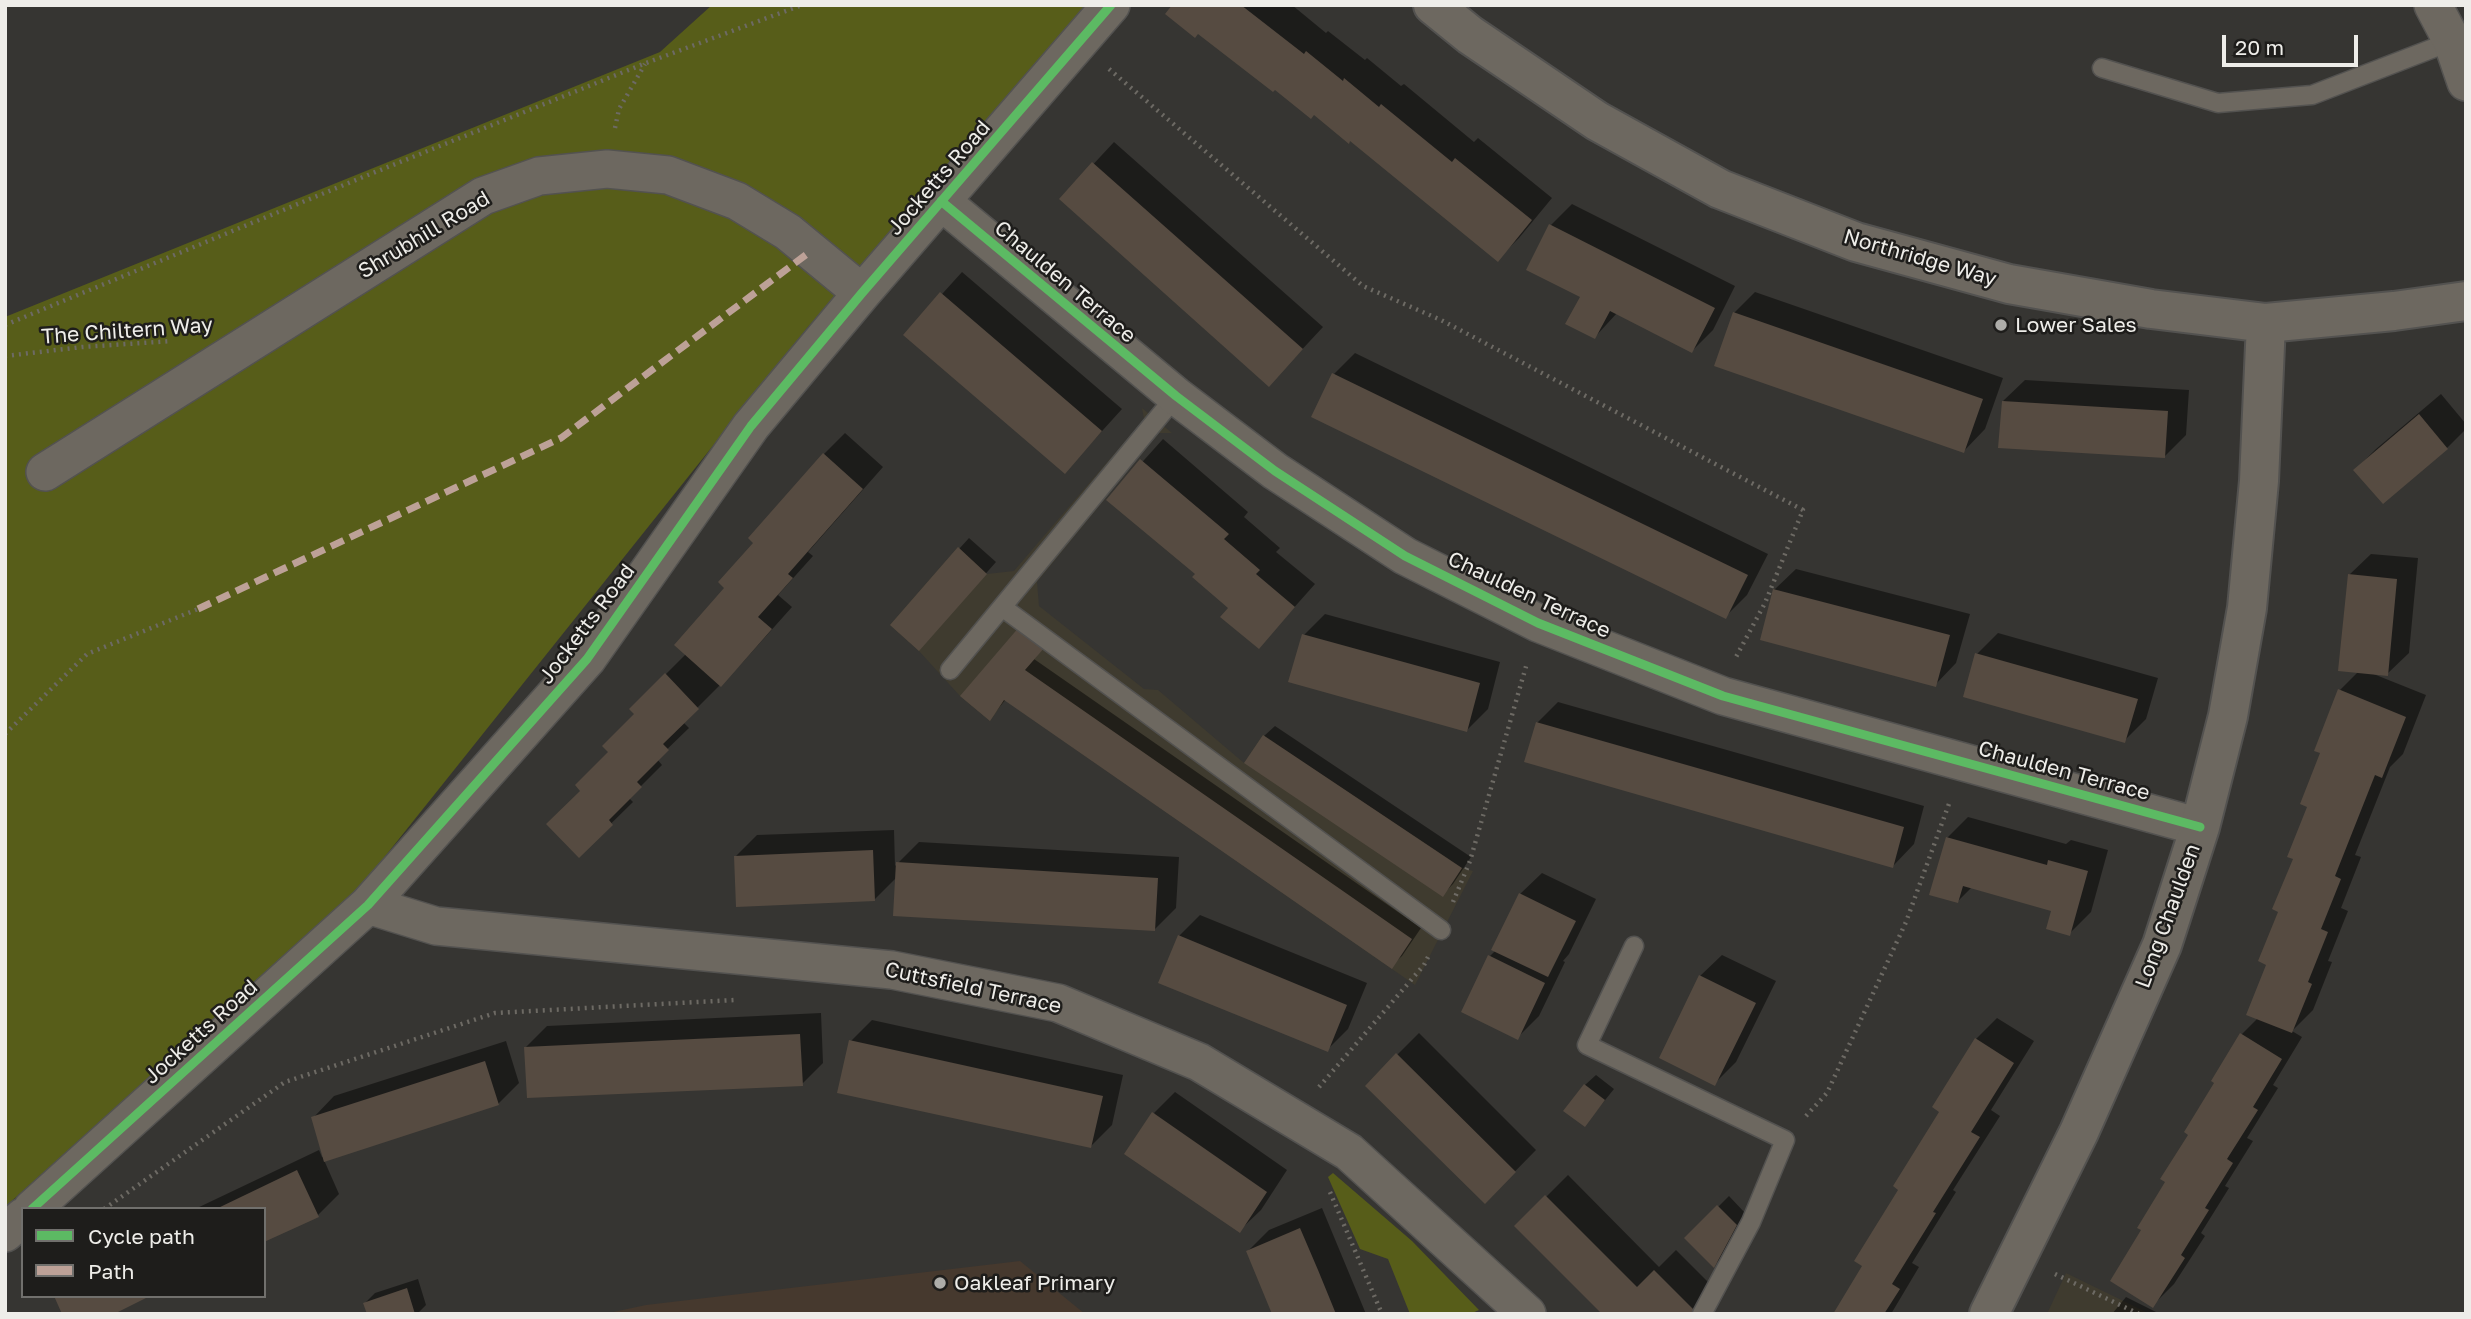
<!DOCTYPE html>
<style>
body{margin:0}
#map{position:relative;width:2471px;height:1319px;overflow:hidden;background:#363532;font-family:"Golos Text",sans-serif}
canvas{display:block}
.frame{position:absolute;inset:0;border:7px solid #eeede9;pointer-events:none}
.legend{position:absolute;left:21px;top:1207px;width:245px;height:91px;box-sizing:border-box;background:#1e1d1b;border:2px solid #71706d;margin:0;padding:9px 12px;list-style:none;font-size:21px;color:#eeede9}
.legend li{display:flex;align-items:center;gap:14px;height:35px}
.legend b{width:35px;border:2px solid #71706d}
.scale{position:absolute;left:2222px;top:35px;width:136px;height:32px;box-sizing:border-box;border:4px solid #eeede9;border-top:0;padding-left:9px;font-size:21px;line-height:24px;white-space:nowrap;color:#eeede9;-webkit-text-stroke:5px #1e1d1b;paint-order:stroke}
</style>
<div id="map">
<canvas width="2471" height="1319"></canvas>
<div class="frame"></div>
<ul class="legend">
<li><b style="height:9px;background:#5cba63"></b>Cycle path</li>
<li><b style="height:9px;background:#bda197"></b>Path</li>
</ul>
<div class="scale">20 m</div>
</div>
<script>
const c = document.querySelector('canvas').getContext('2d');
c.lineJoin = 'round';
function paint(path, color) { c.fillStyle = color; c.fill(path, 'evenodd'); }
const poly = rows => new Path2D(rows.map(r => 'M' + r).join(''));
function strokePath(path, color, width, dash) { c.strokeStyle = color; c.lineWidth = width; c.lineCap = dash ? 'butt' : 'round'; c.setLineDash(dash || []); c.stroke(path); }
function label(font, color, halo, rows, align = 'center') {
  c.font = font + ' "Golos Text",sans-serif'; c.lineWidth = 5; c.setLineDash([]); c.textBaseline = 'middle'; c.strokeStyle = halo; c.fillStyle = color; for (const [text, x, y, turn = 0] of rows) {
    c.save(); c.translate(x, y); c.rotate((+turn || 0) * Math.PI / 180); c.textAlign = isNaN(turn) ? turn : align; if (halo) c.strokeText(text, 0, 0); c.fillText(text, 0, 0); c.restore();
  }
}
paint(poly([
 [1142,408,1172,433,1159,433,1037,582,1039,606,1144,689,1158,690,1244,763,1263,735,1462,868,1473,871,1415,985,1005,700,990,721,960,696,919,651,890,625,958,547,987,574,1014,571,1144,419],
 [2066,1273,2150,1314,2047,1314]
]), '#3f3b2f');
paint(poly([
 [1020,1261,1085,1314,604,1314,646,1305]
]), '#46392e');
paint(poly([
 [712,5,1087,5,807,328,359,889,5,1207,5,317,660,52],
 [1333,1173,1412,1241,1479,1310,1470,1314,1410,1314,1388,1259,1360,1249,1328,1177]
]), '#575d19');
paint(poly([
 [1174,5,1292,5,1326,33,1328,31,1365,60,1367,58,1401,86,1404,84,1474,142,1478,138,1552,198,1519,238,1498,259,1351,140],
 [1114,142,1323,327,1269,385,1061,199],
 [1572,204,1735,286,1713,330,1692,351,1617,313,1595,337,1582,296,1551,225],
 [962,272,1122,409,1065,472,905,335],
 [1755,292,2003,378,1985,429,1964,451,1734,313],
 [1355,353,1768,554,1747,595,1725,617,1334,374],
 [2025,380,2189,390,2186,435,2164,457,2003,401],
 [2441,394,2466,424,2466,429,2447,448,2355,470,2376,449],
 [845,433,883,467,808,552,813,556,778,595,792,607,742,663,683,722,689,728,657,759,662,765,629,798,633,802,579,855,582,791,636,714,631,709,686,654,755,542,824,454],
 [1163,439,1248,512,1244,517,1280,548,1276,552,1315,584,1259,647,1231,607,1197,574,1108,500],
 [969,538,996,562,929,638,959,549],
 [2371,554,2418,558,2409,653,2387,674,2371,673,2426,695,2403,754,2390,767,2355,855,2361,857,2341,908,2348,911,2328,961,2332,962,2313,1010,2292,1031,2302,1037,2273,1085,2278,1088,2247,1138,2253,1141,2225,1186,2229,1188,2201,1233,2205,1236,2174,1284,2153,1305,2143,1230,2242,1034,2258,1018,2281,911,2340,690,2359,671,2349,575],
 [1796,569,1970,614,1956,663,1935,685,1774,590],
 [1325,614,1500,662,1488,709,1467,730,1304,635],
 [1031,617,1054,635,1034,659,1421,928,1402,956,1391,966,1006,699,990,719,1021,627],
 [1998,633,2158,678,2146,719,2124,741,1977,654],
 [1558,702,1924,806,1914,844,1893,866,1537,723],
 [1275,726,1471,857,1453,884,1442,895,1264,736],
 [1968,817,2066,844,2071,840,2108,850,2091,912,2069,934,2053,909,1972,887,1958,901,1947,838],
 [894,830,895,866,919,842,1179,857,1176,908,1154,930,897,877,874,900,736,856,757,835],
 [1542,873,1596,899,1569,954,1563,961,1565,962,1539,1016,1517,1038,1490,956,1496,950,1520,894],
 [1200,915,1367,983,1348,1029,1327,1050,1179,936],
 [1722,955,1776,981,1736,1062,1715,1083,1700,976],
 [821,1013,823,1063,802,1084,526,1047,547,1026],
 [1997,1018,2034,1041,1991,1110,2000,1116,1953,1190,1956,1192,1912,1263,1919,1267,1891,1314,1834,1314,1864,1265,1976,1039],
 [872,1020,1123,1075,1112,1125,1091,1146,851,1041],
 [1419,1033,1536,1150,1485,1202,1367,1085],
 [506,1041,519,1083,498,1104,324,1160,339,1194,318,1215,264,1209,195,1209,319,1150,322,1157,324,1157,313,1118,334,1096],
 [1596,1075,1614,1089,1585,1125,1585,1085],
 [1175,1092,1287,1170,1261,1210,1239,1231,1154,1113],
 [1568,1175,1659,1267,1676,1250,1714,1288,1699,1314,1605,1314,1517,1226],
 [1729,1196,1746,1214,1724,1255,1714,1265,1687,1238],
 [1322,1208,1366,1314,1274,1314,1248,1251,1269,1230],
 [418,1279,426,1305,417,1314,369,1314,365,1303,375,1293],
 [2126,1297,2160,1314,2112,1314]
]), '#0007');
paint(poly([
 [1172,5,1241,5,1304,54,1306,51,1343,81,1344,78,1379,107,1381,104,1452,162,1455,158,1532,220,1498,262,1350,141,1349,144,1314,115,1311,119,1275,90,1273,92,1198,34,1195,38,1165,14],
 [1092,162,1303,349,1269,387,1059,199],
 [1549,224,1715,308,1692,353,1610,311,1595,339,1565,324,1580,297,1526,270],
 [940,292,1102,431,1065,474,903,335],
 [1733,312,1983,399,1964,453,1714,366],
 [1332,373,1748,575,1726,619,1311,417],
 [2002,401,2168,411,2165,458,1998,448],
 [2419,414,2448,449,2383,504,2353,470],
 [823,453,863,489,788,574,793,578,758,617,772,629,721,687,674,645,724,588,718,582,753,543,748,538],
 [1140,459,1229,534,1224,539,1260,570,1256,574,1295,607,1259,649,1220,617,1228,608,1192,577,1195,574,1106,500],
 [958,547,987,574,919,651,890,625],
 [2348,574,2397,579,2388,676,2338,671],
 [1773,589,1950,635,1936,687,1760,640],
 [1020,626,1045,647,1025,670,1412,939,1392,969,1004,700,990,721,960,696],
 [1302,634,1480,683,1467,732,1288,682],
 [1975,653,2138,699,2125,743,1963,697],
 [665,673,699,709,663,744,669,750,637,782,642,787,609,820,613,825,579,858,546,824,580,791,575,785,608,752,602,746,634,714,629,709],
 [2338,689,2406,717,2382,778,2375,775,2335,876,2341,879,2321,929,2328,932,2308,982,2312,984,2292,1033,2246,1015,2266,965,2258,961,2278,912,2272,909,2293,859,2287,857,2307,807,2300,804,2320,753,2314,751],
 [1536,722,1904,827,1893,868,1524,762],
 [1263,735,1462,868,1443,897,1244,763],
 [1946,837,2047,865,2048,860,2088,871,2070,936,2046,929,2051,911,1963,886,1958,903,1929,895],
 [873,850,875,901,736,907,734,856],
 [896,862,1158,878,1155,931,893,916],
 [1519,893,1576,921,1548,977,1491,950],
 [1178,935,1347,1005,1328,1052,1158,983],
 [1488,955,1545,983,1518,1040,1461,1012],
 [1699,975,1756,1003,1715,1086,1659,1058],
 [2240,1033,2282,1059,2253,1107,2258,1110,2227,1159,2233,1163,2205,1208,2209,1210,2181,1255,2185,1258,2153,1308,2110,1281,2141,1230,2137,1228,2165,1182,2160,1179,2188,1135,2184,1132,2214,1083,2211,1081],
 [800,1034,803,1086,527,1098,524,1047],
 [1975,1038,2014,1063,1971,1132,1980,1137,1933,1212,1936,1213,1892,1284,1900,1289,1884,1314,1833,1314,1862,1266,1854,1261,1898,1190,1893,1186,1939,1112,1932,1107],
 [849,1040,1103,1096,1091,1148,837,1093],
 [1396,1053,1516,1172,1485,1204,1365,1086],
 [485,1061,499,1105,324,1162,311,1117],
 [1584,1084,1605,1100,1585,1127,1563,1111],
 [1152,1112,1267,1192,1240,1233,1124,1154],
 [297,1170,319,1217,264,1242,264,1209,216,1209],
 [1545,1195,1637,1287,1654,1270,1694,1310,1692,1314,1602,1314,1514,1226],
 [1717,1205,1737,1225,1714,1268,1684,1238],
 [1300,1228,1318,1270,1336,1314,1272,1314,1246,1251],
 [407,1288,415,1314,367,1314,363,1303],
 [54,1296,150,1296,114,1314,62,1314]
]), '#564b41');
const service = poly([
 [2102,68,2218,103,2312,95,2452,41],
 [1176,396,1002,607,1441,930],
 [950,670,1002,607],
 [1634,946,1587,1045,1785,1140,1751,1222,1702,1314]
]);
const minor = poly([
 [2433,5,2452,41,2466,82],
 [941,201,1176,396,1275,471,1405,556,1538,623,1723,696,2200,827],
 [45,472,483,196,539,176,607,169,668,175,737,201,788,232,862,293],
 [368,905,436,926,892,970,1058,1003,1199,1062,1349,1152,1527,1314],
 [32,1209,368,905,587,659,751,426,862,293,1111,5],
 [5,1233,23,1217]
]);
const tertiary = poly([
 [1433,5,1470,35,1597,121,1720,189,1856,242,2009,284,2151,309,2266,323,2394,311,2466,301],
 [1989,1314,2079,1132,2162,945,2200,827,2228,716,2247,608,2259,481,2266,323]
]);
strokePath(service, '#535250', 21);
strokePath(minor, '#535250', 40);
strokePath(tertiary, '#535250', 42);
strokePath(poly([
 [1109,69,1363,286,1441,320,1803,510,1765,603,1736,657],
 [615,128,619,109,645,64],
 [5,325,368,175,646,63,802,5],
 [5,356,82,347,172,341],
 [5,734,87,654,198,609],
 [1453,902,1470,861,1527,663],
 [1319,1087,1424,965,1428,957],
 [1806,1116,1827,1093,1906,922,1950,801],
 [1330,1192,1382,1314],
 [104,1209,285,1082,495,1013,734,1000],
 [2055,1274,2139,1314]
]), '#6d6a64', 4.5, [2, 5]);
strokePath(service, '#6d6860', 18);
strokePath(minor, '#6d6860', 37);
strokePath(tertiary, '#6d6860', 38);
strokePath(poly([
 [198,609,561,438,811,251]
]), '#bda197', 7, [14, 7]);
strokePath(poly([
 [941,201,1176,396,1275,471,1405,556,1538,623,1723,696,2200,827],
 [32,1209,368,905,587,659,751,426,862,293,1111,5]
]), '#5cba63', 9);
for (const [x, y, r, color] of [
 [2001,325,7,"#aeada9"],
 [940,1283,7,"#aeada9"]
]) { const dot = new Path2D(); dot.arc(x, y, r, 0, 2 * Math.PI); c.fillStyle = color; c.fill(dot); strokePath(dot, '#1e1d1b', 2.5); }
label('21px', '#eeede9', '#1e1d1b', [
 ["Jocketts Road",939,178,-49],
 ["Shrubhill Road",424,235,-31],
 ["Northridge Way",1920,258,16],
 ["Chaulden Terrace",1065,282,40],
 ["The Chiltern Way",127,331,-4],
 ["Chaulden Terrace",1529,595,25],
 ["Jocketts Road",587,624,-53],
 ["Chaulden Terrace",2064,771,15],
 ["Long Chaulden",2168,916,-70],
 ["Cuttsfield Terrace",973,988,12],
 ["Jocketts Road",201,1032,-42]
]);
label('21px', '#eeede9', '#1e1d1b', [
 ["Lower Sales",2015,325],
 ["Oakleaf Primary",954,1283]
], 'left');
</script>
